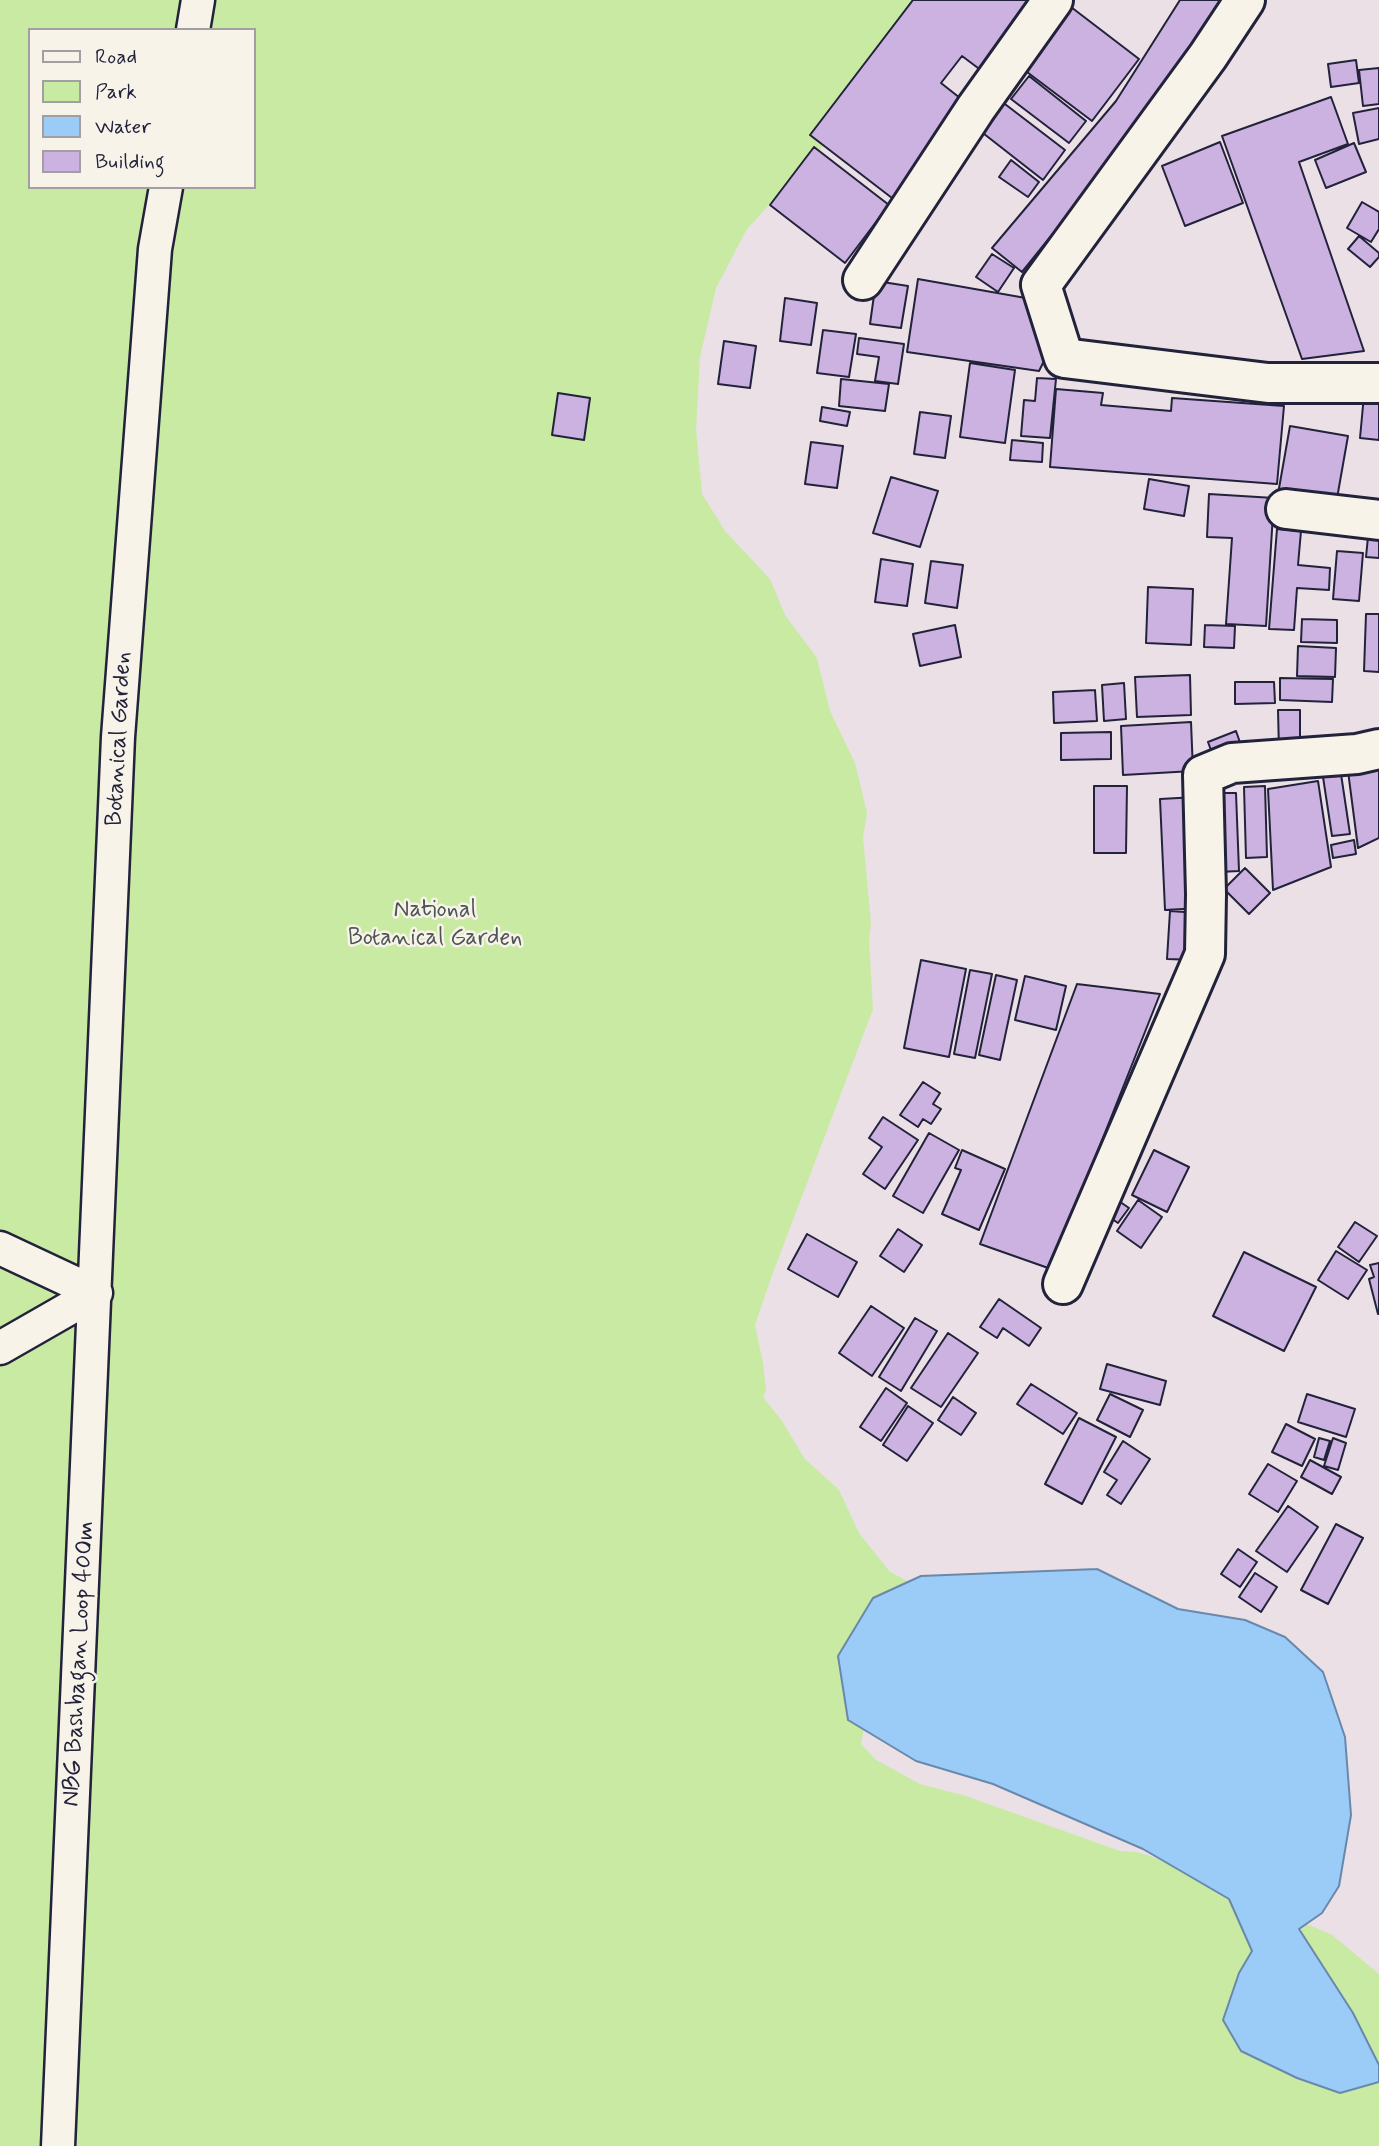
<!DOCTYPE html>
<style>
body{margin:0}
#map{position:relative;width:1379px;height:2146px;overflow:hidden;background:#eae0e6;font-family:Mynerve,sans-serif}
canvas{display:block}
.legend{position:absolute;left:28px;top:28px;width:228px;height:161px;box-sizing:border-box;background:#f7f3e8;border:2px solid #a29fa3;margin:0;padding:9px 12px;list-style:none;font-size:21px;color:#22223b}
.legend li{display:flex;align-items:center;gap:14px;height:35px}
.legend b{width:35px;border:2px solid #a29fa3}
</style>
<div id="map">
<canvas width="1379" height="2146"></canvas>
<ul class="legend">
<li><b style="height:9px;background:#f7f3e8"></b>Road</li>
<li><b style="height:19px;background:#c8eaa3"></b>Park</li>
<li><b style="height:19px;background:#9accf7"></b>Water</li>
<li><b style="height:19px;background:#ccb2e1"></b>Building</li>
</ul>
</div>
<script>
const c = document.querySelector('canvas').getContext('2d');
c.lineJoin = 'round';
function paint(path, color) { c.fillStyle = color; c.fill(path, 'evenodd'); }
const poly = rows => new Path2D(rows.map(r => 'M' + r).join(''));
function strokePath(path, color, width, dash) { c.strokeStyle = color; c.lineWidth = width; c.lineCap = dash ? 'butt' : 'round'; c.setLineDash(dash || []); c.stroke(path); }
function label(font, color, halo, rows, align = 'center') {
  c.font = font + ' Mynerve,sans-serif'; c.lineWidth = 5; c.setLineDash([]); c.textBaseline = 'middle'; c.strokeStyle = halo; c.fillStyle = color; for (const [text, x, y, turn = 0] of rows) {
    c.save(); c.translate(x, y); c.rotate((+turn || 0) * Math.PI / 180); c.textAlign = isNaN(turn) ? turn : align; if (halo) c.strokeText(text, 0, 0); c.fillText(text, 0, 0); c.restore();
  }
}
paint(poly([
 [0,0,957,0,747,229,716,288,700,357,696,429,702,494,725,531,770,579,785,615,817,658,830,711,855,763,867,813,863,837,871,923,869,940,873,1009,771,1278,755,1325,763,1363,766,1391,763,1397,782,1421,804,1458,839,1490,859,1533,890,1572,915,1585,870,1692,861,1744,876,1760,920,1784,966,1796,1120,1851,1137,1852,1153,1857,1332,1935,1379,1974,1379,2146,0,2146],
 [30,30,254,30,254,187,30,187]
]), '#c8eaa3');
const water = poly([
 [1097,1569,1178,1609,1245,1620,1285,1637,1323,1672,1345,1737,1351,1815,1339,1886,1322,1913,1299,1929,1353,2013,1379,2065,1379,2082,1340,2093,1297,2078,1241,2051,1223,2020,1239,1973,1252,1951,1229,1899,1143,1849,993,1784,916,1761,848,1720,838,1656,873,1598,921,1576,1097,1569]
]);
paint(water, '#9accf7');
strokePath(water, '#6a88ac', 2);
const building = poly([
 [913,0,1043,0,986,74,962,56,941,83,965,102,892,198,810,135,913,0],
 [1180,0,1223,0,1143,122,1022,272,992,248,1116,101,1180,0],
 [1071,7,1139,59,1092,121,1023,69,1071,7],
 [1356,60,1359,83,1331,87,1328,64,1356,60],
 [1379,68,1379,104,1363,106,1359,70,1379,68],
 [1029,76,1086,121,1069,143,1011,99,1029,76],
 [1331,97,1348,144,1299,162,1364,351,1302,359,1222,136,1331,97],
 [1001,101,1065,150,1043,180,979,130,1001,101],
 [1379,108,1379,139,1359,144,1353,113,1379,108],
 [1220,142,1243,203,1185,226,1162,166,1220,142],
 [1354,143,1366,172,1326,188,1315,160,1354,143],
 [814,147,889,205,845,263,770,205,814,147],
 [1011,160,1039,182,1028,197,999,177,1011,160],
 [1362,202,1379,212,1379,229,1371,242,1347,228,1362,202],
 [1359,236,1379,253,1379,257,1370,267,1348,249,1359,236],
 [992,254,1014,268,998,292,976,277,992,254],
 [918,279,1037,300,1049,351,1039,371,907,352,918,279],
 [876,281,908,286,901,328,870,324,876,281],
 [785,298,817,303,811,345,780,341,785,298],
 [823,330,856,334,849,377,817,373,823,330],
 [859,338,904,344,898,384,875,381,879,357,857,354,859,338],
 [724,341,756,346,750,388,718,384,724,341],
 [970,363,1015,370,1005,443,960,437,970,363],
 [1037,378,1056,379,1050,438,1021,436,1024,400,1035,401,1037,378],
 [841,379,889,384,885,411,839,406,841,379],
 [1056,389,1103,393,1101,405,1171,411,1172,398,1284,406,1277,484,1050,467,1056,389],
 [558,393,590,398,584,440,552,435,558,393],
 [1364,395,1379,397,1379,440,1360,438,1364,395],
 [822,407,850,412,847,426,820,421,822,407],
 [920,412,951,416,945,458,914,454,920,412],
 [1290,426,1348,436,1336,504,1278,494,1290,426],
 [1012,440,1043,443,1042,462,1010,460,1012,440],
 [811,442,843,446,837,488,805,484,811,442],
 [891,477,938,491,920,547,873,533,891,477],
 [1149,479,1189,486,1184,516,1144,509,1149,479],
 [1209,494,1274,498,1266,626,1226,624,1232,538,1207,537,1209,494],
 [1277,529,1301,531,1298,565,1330,568,1329,590,1297,588,1294,630,1269,629,1277,529],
 [1368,537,1379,538,1379,558,1366,557,1368,537],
 [1337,551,1363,553,1359,601,1333,599,1337,551],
 [881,559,913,564,907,606,875,602,881,559],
 [931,561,963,565,957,608,925,603,931,561],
 [1148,587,1193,589,1191,645,1146,643,1148,587],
 [1366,614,1379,614,1379,672,1364,671,1366,614],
 [1302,619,1337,620,1337,643,1301,642,1302,619],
 [955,625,961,657,920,666,913,634,955,625],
 [1205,625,1235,626,1234,648,1204,647,1205,625],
 [1298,646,1336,648,1335,677,1297,676,1298,646],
 [1190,675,1191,715,1137,717,1135,677,1190,675],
 [1280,678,1333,679,1332,702,1280,700,1280,678],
 [1235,682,1274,682,1275,703,1235,704,1235,682],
 [1124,683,1126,719,1104,721,1102,685,1124,683],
 [1095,690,1097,721,1054,723,1053,692,1095,690],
 [1278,710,1300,710,1300,751,1279,751,1278,710],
 [1191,722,1193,771,1123,775,1121,726,1191,722],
 [1236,731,1243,751,1215,761,1208,742,1236,731],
 [1111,732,1111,759,1061,760,1061,733,1111,732],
 [1379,768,1379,838,1358,848,1348,771,1379,768],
 [1341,774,1350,834,1332,836,1323,777,1341,774],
 [1318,781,1331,867,1273,890,1268,789,1318,781],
 [1094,786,1127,786,1126,853,1094,853,1094,786],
 [1265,786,1267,857,1246,858,1244,787,1265,786],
 [1216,793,1236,793,1239,871,1219,872,1216,793],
 [1197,797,1201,908,1165,910,1160,799,1197,797],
 [1354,840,1356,854,1333,858,1331,845,1354,840],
 [1245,868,1270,893,1249,914,1224,889,1245,868],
 [1170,911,1199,913,1196,960,1167,959,1170,911],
 [921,960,966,969,949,1057,904,1048,921,960],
 [970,970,992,974,975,1058,954,1054,970,970],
 [996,975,1017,980,1000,1060,979,1055,996,975],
 [1025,976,1066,986,1056,1030,1015,1020,1025,976],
 [1077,984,1160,994,1051,1269,980,1244,1077,984],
 [923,1082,940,1093,933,1104,941,1109,931,1124,923,1119,918,1127,900,1115,923,1082],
 [883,1117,918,1140,885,1189,863,1174,882,1147,869,1138,883,1117],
 [929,1133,959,1150,923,1213,893,1196,929,1133],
 [962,1150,1005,1169,979,1230,942,1214,961,1170,955,1168,962,1150],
 [1154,1150,1189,1167,1167,1212,1132,1195,1154,1150],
 [1113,1197,1129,1208,1118,1223,1102,1212,1113,1197],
 [1138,1200,1162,1217,1141,1248,1117,1231,1138,1200],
 [1355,1222,1377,1236,1359,1262,1338,1247,1355,1222],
 [898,1229,922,1245,904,1272,880,1256,898,1229],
 [807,1234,857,1262,838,1297,788,1269,807,1234],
 [1336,1251,1367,1270,1348,1299,1318,1280,1336,1251],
 [1244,1252,1316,1287,1284,1351,1213,1316,1244,1252],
 [1379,1263,1379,1314,1378,1314,1369,1279,1374,1277,1370,1265,1379,1263],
 [999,1299,1041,1328,1029,1346,1003,1328,997,1338,980,1327,999,1299],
 [871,1306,904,1328,872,1376,839,1353,871,1306],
 [915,1318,937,1331,901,1391,879,1377,915,1318],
 [948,1333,978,1353,941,1407,911,1388,948,1333],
 [1107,1364,1166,1381,1160,1405,1100,1389,1107,1364],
 [1031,1384,1077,1413,1063,1434,1017,1404,1031,1384],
 [886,1388,907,1403,881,1441,860,1427,886,1388],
 [1110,1394,1143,1410,1130,1437,1097,1420,1110,1394],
 [1307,1394,1355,1409,1346,1437,1298,1422,1307,1394],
 [953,1397,976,1413,961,1435,938,1420,953,1397],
 [908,1406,933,1423,907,1461,883,1445,908,1406],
 [1079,1418,1116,1437,1082,1504,1045,1484,1079,1418],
 [1286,1424,1315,1439,1302,1466,1272,1452,1286,1424],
 [1319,1438,1330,1441,1324,1460,1314,1457,1319,1438],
 [1333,1438,1346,1443,1338,1470,1324,1466,1333,1438],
 [1123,1441,1150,1459,1121,1504,1107,1495,1117,1480,1104,1472,1123,1441],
 [1310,1460,1341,1477,1332,1494,1301,1477,1310,1460],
 [1268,1464,1297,1481,1278,1512,1249,1494,1268,1464],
 [1288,1506,1318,1527,1287,1572,1256,1551,1288,1506],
 [1336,1524,1363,1538,1328,1604,1301,1590,1336,1524],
 [1238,1549,1257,1562,1240,1587,1221,1574,1238,1549],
 [1255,1573,1277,1587,1261,1612,1239,1597,1255,1573]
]);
paint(building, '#ccb2e1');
strokePath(building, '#22223b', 2);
const pedestrian = poly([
 [193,30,198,0],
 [0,1248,96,1293],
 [0,1348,96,1293],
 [58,2146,118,737,155,249,166,187]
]);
const minor = poly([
 [1245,0,1208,56,1041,285,1064,358,1268,383,1379,383],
 [863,280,976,108,1053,0],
 [1286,509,1379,520],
 [1063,1284,1205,954,1206,894,1203,775,1232,763,1357,754,1379,749]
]);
strokePath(pedestrian, '#22223b', 37);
strokePath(minor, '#22223b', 44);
strokePath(pedestrian, '#f7f3e8', 32);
strokePath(minor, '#f7f3e8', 38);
label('24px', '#22223b', '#f7f3e8', [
 ["Botanical Garden",120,739,-87],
 ["NBG Bashbagan Loop 400m",80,1664,-87]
]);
label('24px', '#4c5455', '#f7f3e8', [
 ["National",435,911],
 ["Botanical Garden",435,939]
]);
</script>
